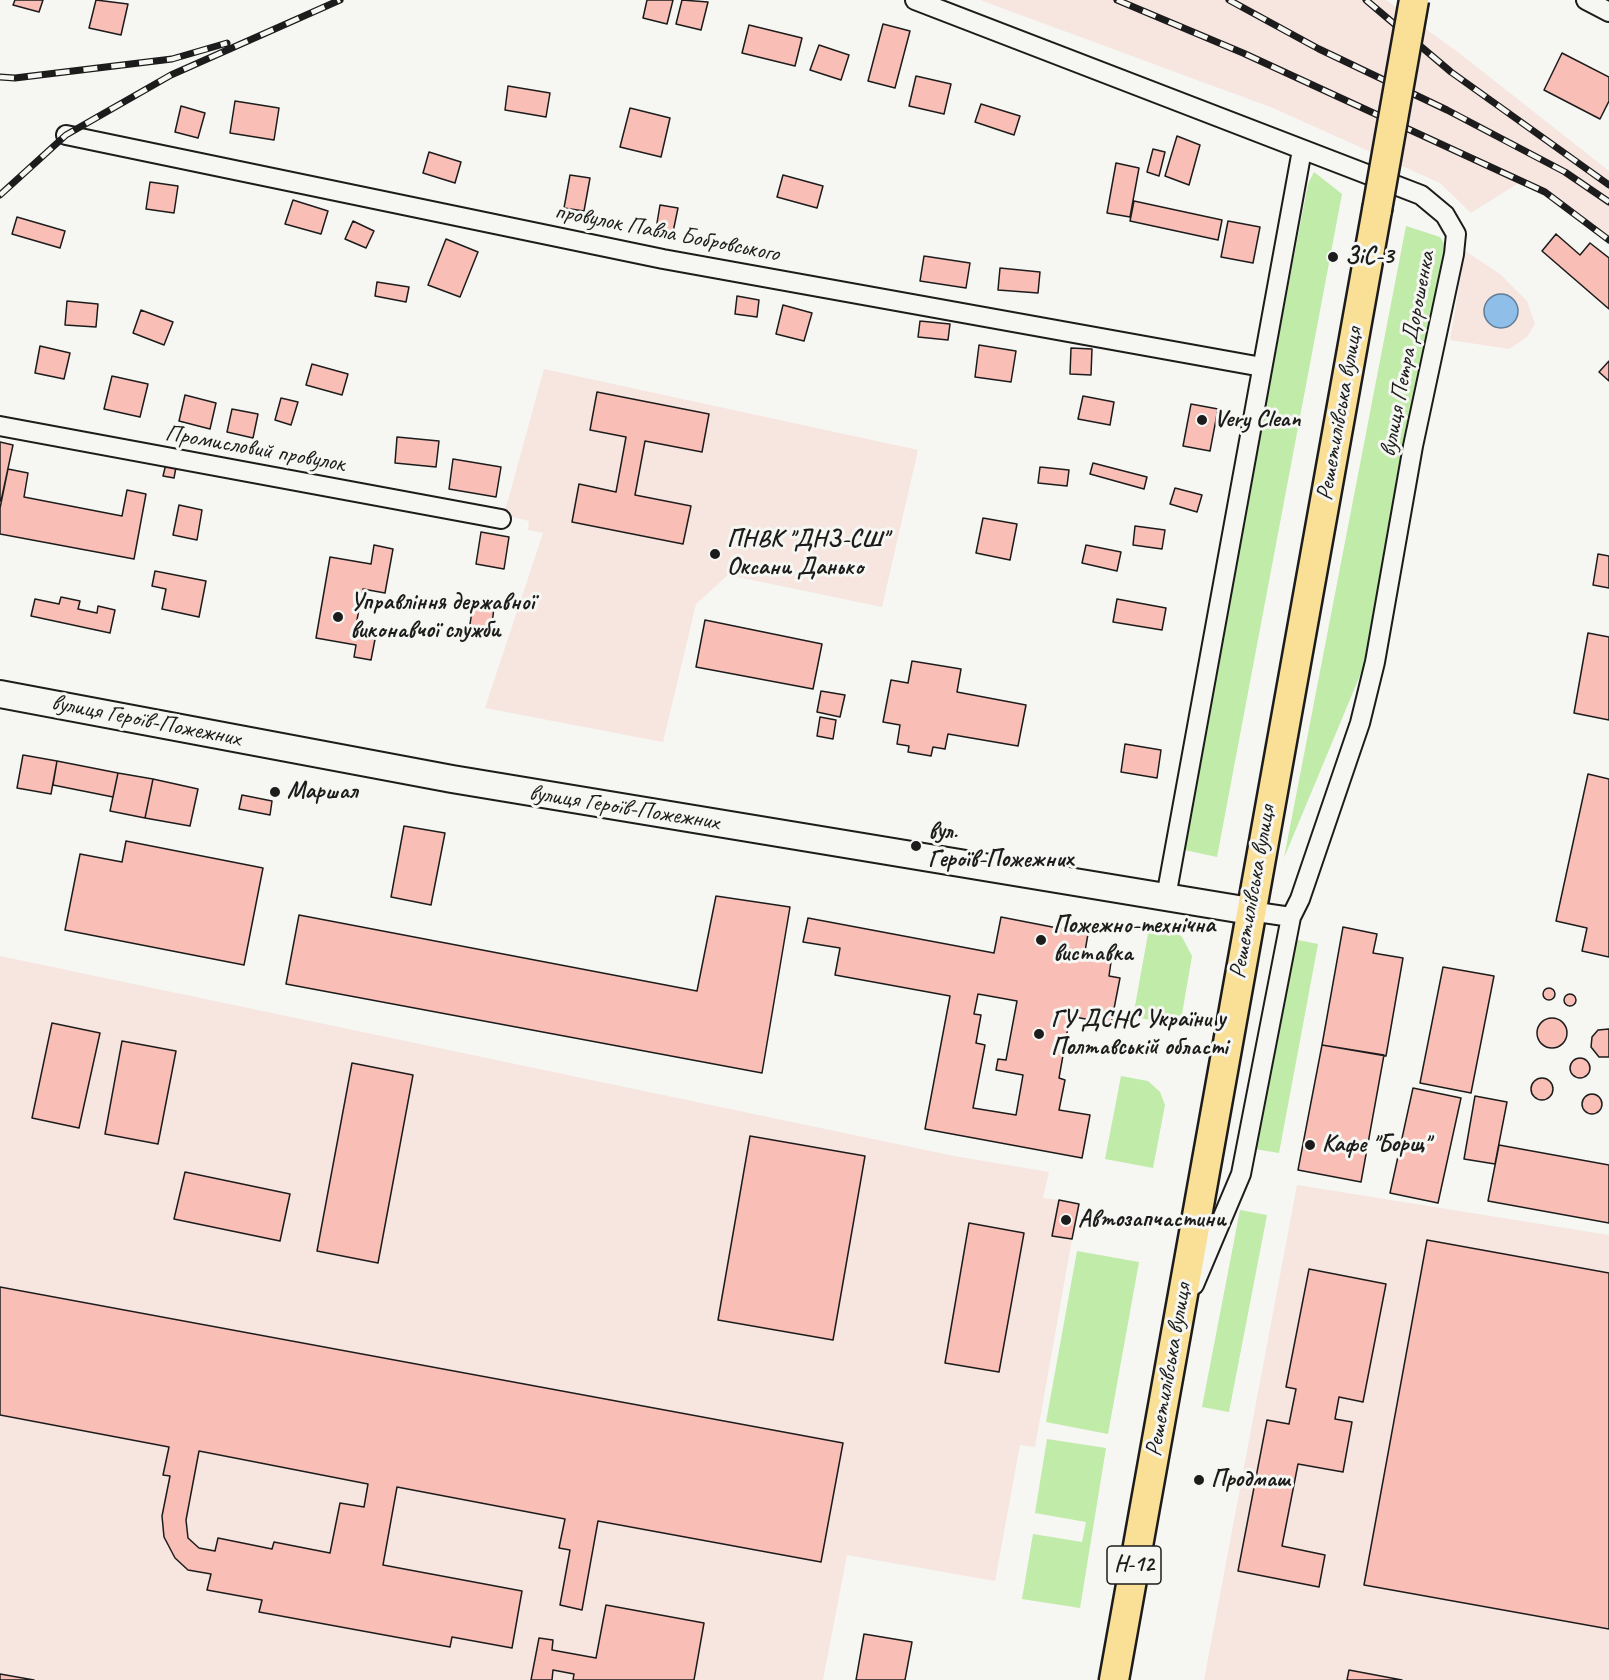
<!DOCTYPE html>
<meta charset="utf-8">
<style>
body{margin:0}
canvas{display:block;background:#f6f6f2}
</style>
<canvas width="1609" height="1680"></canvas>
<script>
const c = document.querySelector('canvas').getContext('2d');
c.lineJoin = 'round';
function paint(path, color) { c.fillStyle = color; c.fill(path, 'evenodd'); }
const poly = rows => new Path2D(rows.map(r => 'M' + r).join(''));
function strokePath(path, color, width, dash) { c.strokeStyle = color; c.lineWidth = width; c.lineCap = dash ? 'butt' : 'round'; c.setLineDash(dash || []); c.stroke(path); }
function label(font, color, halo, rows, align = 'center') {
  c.font = font + ' Caveat,sans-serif'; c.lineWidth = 6; c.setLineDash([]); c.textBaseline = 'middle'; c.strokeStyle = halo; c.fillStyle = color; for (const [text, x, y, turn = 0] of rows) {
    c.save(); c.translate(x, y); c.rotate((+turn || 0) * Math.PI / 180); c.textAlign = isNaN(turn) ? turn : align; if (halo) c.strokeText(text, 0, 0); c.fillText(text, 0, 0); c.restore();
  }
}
paint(poly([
 [980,0,1386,0,1459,53,1609,171,1609,244,1545,194,1520,182,1471,213,1440,183,1273,108],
 [1465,251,1500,274,1527,301,1535,324,1527,337,1509,349,1450,340],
 [544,369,918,450,882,607,728,575,696,604,663,742,485,708,543,533,528,530,529,521,504,515],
 [0,956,954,1156,1049,1172,1043,1198,1059,1200,1052,1235,1072,1239,1035,1447,1020,1445,995,1581,847,1555,823,1680,0,1680],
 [1297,1185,1609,1235,1609,1680,1204,1680]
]), '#f7e5e0');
paint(poly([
 [1314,172,1342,194,1217,857,1180,849,1308,184],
 [1406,226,1440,237,1445,245,1366,661,1284,858],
 [1150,923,1167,926,1182,937,1192,956,1182,1014,1169,1023,1133,1017],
 [1293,939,1318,944,1279,1153,1255,1149],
 [1121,1076,1148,1081,1160,1092,1165,1105,1153,1168,1105,1159],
 [1240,1210,1267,1215,1229,1412,1202,1407],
 [1077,1251,1139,1262,1108,1434,1046,1422],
 [1047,1439,1106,1448,1080,1608,1022,1599,1033,1534,1082,1542,1086,1522,1035,1513]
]), '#c0eba8');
const water = poly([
 '1484 311a17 17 0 1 1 34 0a17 17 0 1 1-34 0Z'
]);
paint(water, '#8fbee9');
strokePath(water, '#617d97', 1.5);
const building = poly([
 [15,0,43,0,39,12,13,5,15,0],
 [96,0,128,4,121,35,89,28,96,0],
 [647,0,673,0,667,24,643,18,647,0],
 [682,0,708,2,701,30,676,24,682,0],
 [883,24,910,31,895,88,868,81,883,24],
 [749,25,802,38,795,66,742,53,749,25],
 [819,45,849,55,841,80,810,70,819,45],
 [1562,53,1609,77,1609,101,1600,119,1544,90,1562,53],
 [916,76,951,84,944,114,909,106,916,76],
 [508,86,550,93,546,117,505,110,508,86],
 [235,101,279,108,274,140,230,133,235,101],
 [981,104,1020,116,1014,135,975,122,981,104],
 [181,106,205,113,198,138,175,132,181,106],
 [630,108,670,118,661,157,620,147,630,108],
 [1177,136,1200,145,1189,185,1165,176,1177,136],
 [1153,149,1165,152,1159,176,1147,172,1153,149],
 [429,152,461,162,455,183,423,173,429,152],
 [1116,163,1139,168,1130,217,1107,213,1116,163],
 [570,175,590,178,584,211,564,208,570,175],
 [783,175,823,186,817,208,777,197,783,175],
 [150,182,178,186,174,213,146,209,150,182],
 [293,200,328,211,321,234,285,224,293,200],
 [1134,201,1222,220,1218,240,1130,221,1134,201],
 [660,205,678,208,673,232,656,229,660,205],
 [17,217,65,231,60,248,12,234,17,217],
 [353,221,374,231,366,248,345,239,353,221],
 [1228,221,1260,227,1253,263,1221,257,1228,221],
 [1556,234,1580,255,1590,243,1609,258,1609,309,1542,251,1556,234],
 [446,239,478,252,460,297,428,285,446,239],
 [924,256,970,263,966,288,920,281,924,256],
 [1000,268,1040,272,1038,293,998,290,1000,268],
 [377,282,409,287,406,302,375,296,377,282],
 [737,296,759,300,757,317,735,314,737,296],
 [67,301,98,304,96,327,65,325,67,301],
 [783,305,812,313,804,341,776,334,783,305],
 [141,310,173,322,164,345,133,333,141,310],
 [920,321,950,324,948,340,918,337,920,321],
 [979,345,1016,351,1011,382,975,377,979,345],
 [40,346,70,353,64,379,35,373,40,346],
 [1071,348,1092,349,1091,375,1070,374,1071,348],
 [1609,361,1609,381,1599,372,1609,361],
 [312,364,348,374,342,395,306,385,312,364],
 [112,376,148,384,140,417,104,409,112,376],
 [597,392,709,414,702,452,645,441,635,495,691,506,683,544,572,522,579,484,616,492,626,437,590,430,597,392],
 [185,395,216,403,210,429,179,421,185,395],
 [1083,396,1114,402,1110,425,1078,419,1083,396],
 [281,398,298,402,291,425,275,420,281,398],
 [1191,404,1218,409,1210,451,1183,446,1191,404],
 [232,409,258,414,253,438,227,432,232,409],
 [397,437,439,441,436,467,395,463,397,437],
 [0,442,13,445,1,501,0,501,0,442],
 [453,459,501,467,496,497,449,489,453,459],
 [167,460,177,462,174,478,163,476,167,460],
 [1093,463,1147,477,1144,489,1090,474,1093,463],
 [1040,467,1069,470,1067,486,1038,483,1040,467],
 [8,469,28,473,24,497,122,516,127,490,146,494,134,559,0,534,0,508,8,469],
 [1175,488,1202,495,1197,512,1170,504,1175,488],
 [179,505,202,510,197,540,173,535,179,505],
 [983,518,1017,524,1010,560,976,553,983,518],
 [1135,526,1165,530,1162,549,1133,545,1135,526],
 [481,532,509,537,504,569,476,564,481,532],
 [374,545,393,549,385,593,363,589,356,625,377,629,371,660,354,657,356,645,316,638,330,557,371,564,374,545],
 [1086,545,1121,552,1117,571,1082,563,1086,545],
 [1598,554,1609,556,1609,588,1593,585,1598,554],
 [155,571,206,581,199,617,162,609,166,589,152,586,155,571],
 [61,597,80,601,78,609,97,613,98,606,115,610,110,633,31,616,35,599,59,604,61,597],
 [1117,599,1166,608,1162,630,1113,622,1117,599],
 [473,604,494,607,491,634,469,631,473,604],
 [705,620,822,644,813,689,696,667,705,620],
 [1588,633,1609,637,1609,720,1574,713,1588,633],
 [912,661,961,669,957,692,1026,705,1018,746,948,734,945,749,933,747,931,756,908,752,909,746,897,744,900,725,883,722,891,680,908,683,912,661],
 [821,691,845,695,840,717,817,712,821,691],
 [820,717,836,720,833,739,817,736,820,717],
 [1125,744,1161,750,1157,778,1121,772,1125,744],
 [23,755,57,761,51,794,17,788,23,755],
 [57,761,118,773,113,797,53,785,57,761],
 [118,773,153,779,145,818,110,811,118,773],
 [1588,774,1609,779,1609,957,1582,951,1587,928,1556,921,1588,774],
 [153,779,198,789,190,826,145,818,153,779],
 [242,795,272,801,270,815,239,809,242,795],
 [404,826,445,833,431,905,391,897,404,826],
 [126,841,263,868,244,965,65,930,80,854,122,862,126,841],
 [716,896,790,907,762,1073,286,984,299,915,697,991,716,896],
 [1001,917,1088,934,1084,957,1111,962,1109,976,1120,978,1111,1024,1070,1016,1059,1078,1065,1080,1059,1110,1090,1115,1082,1158,925,1129,950,996,835,975,840,948,803,942,808,918,994,953,1001,917],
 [978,994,1017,1001,1006,1060,998,1059,996,1070,1023,1075,1016,1115,973,1108,985,1045,976,1043,981,1015,974,1014,978,994],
 [1343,927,1377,934,1373,953,1403,958,1386,1056,1322,1045,1343,927],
 [1443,967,1494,976,1471,1093,1420,1083,1443,967],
 '1543 994a6 6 0 1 1 12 0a6 6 0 1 1-12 0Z',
 '1564 1000a6 6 0 1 1 12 0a6 6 0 1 1-12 0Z',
 '1537 1033a15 15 0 1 1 30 0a15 15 0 1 1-30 0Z',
 [52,1023,100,1033,79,1128,32,1118,52,1023],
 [1609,1029,1609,1057,1599,1057,1591,1047,1592,1037,1598,1030,1609,1029],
 [122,1041,176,1051,158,1144,105,1134,122,1041],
 [1322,1045,1384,1055,1361,1182,1298,1170,1322,1045],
 '1570 1068a10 10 0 1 1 20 0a10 10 0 1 1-20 0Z',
 [352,1063,413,1075,378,1263,317,1251,352,1063],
 '1531 1089a11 11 0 1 1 22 0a11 11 0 1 1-22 0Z',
 [1413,1088,1461,1098,1438,1203,1390,1193,1413,1088],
 '1582 1104a10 10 0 1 1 20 0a10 10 0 1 1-20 0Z',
 [1475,1096,1507,1102,1495,1164,1464,1159,1475,1096],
 [750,1136,865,1156,833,1340,718,1320,750,1136],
 [1499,1145,1609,1165,1609,1223,1488,1201,1499,1145],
 [185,1172,290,1194,280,1241,174,1219,185,1172],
 [1059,1200,1079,1204,1072,1239,1052,1236,1059,1200],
 [969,1223,1024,1233,999,1372,945,1363,969,1223],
 [1427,1240,1609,1273,1609,1629,1364,1585,1427,1240],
 [1309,1269,1386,1284,1363,1402,1339,1397,1335,1419,1352,1422,1343,1472,1298,1464,1282,1546,1325,1555,1319,1587,1238,1571,1267,1420,1289,1424,1296,1389,1286,1387,1309,1269],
 [0,1287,843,1443,821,1562,598,1521,582,1610,560,1605,570,1550,559,1548,565,1519,397,1487,383,1565,522,1591,512,1648,452,1637,450,1647,259,1612,262,1600,207,1590,211,1574,188,1570,175,1558,164,1537,162,1516,170,1476,163,1475,169,1447,0,1415,0,1287],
 [199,1451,368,1484,364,1507,340,1503,330,1553,274,1542,272,1549,218,1538,215,1551,199,1548,188,1538,186,1520,199,1451],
 [606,1605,704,1623,694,1680,573,1680,574,1674,553,1670,552,1680,531,1680,539,1638,553,1640,552,1650,596,1658,606,1605],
 [864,1634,912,1642,905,1680,856,1680,864,1634],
 [1349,1670,1402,1680,1347,1680,1349,1670],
 [0,1674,34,1680,0,1680,0,1674]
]);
paint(building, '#f9beb5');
strokePath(building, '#1c1c1c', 1.5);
const street = poly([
 [915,0,1421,195,1445,215,1456,234,1454,254,1413,446,1375,662,1360,723,1300,899,1291,917,1241,1174,1194,1285],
 [1586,0,1609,12],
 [66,135,663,259,1262,367],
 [0,426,501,519],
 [1166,897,1302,150],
 [1250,911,1291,917]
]);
const secondary = poly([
 [0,694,452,779,1250,911]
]);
const primary = poly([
 [1114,1680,1377,210]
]);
strokePath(street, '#1c1c1c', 22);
strokePath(secondary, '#1c1c1c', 30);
strokePath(primary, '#1c1c1c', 33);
strokePath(street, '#f6f6f2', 18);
strokePath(secondary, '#f6f6f2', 26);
strokePath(primary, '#fadf96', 28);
const rail = poly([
 [1117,0,1243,53,1545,192,1609,240],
 [1229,0,1319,49,1447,110,1565,172,1609,202],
 [1366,0,1451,72,1609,185],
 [0,77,15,78,172,59,227,43],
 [0,195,66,135,171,75,340,0]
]);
strokePath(rail, '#1c1c1c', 7);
strokePath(rail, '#f6f6f2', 4.5, [14]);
const primaryBridge = poly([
 [1377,210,1414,0]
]);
strokePath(primaryBridge, '#1c1c1c', 33, []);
strokePath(primaryBridge, '#fadf96', 28);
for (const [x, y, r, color] of [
 [1333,257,6,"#1c1c1c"],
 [1202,420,6,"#1c1c1c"],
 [715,554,6,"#1c1c1c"],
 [338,617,6,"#1c1c1c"],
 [275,792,6,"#1c1c1c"],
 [916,846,6,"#1c1c1c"],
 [1041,940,6,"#1c1c1c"],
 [1039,1034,6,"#1c1c1c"],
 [1310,1145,6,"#1c1c1c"],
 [1066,1220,6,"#1c1c1c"],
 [1199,1480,6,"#1c1c1c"]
]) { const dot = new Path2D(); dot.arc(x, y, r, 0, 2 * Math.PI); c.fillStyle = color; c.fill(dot); strokePath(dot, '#f6f6f2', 2); }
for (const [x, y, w] of [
 [1134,1565,54]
]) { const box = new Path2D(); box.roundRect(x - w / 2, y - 19, w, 38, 4.5); c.fillStyle = '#f6f6f2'; c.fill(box); strokePath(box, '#1c1c1c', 1.5); }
label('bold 22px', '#1c1c1c', null, [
 ["Н-12",1134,1565]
]);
label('24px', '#1c1c1c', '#f6f6f2', [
 ["провулок Павла Бобровського",667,233,11],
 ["вулиця Петра Дорошенка",1408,354,-79],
 ["Решетилівська вулиця",1340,414,-80],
 ["Промисловий провулок",255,449,10],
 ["вулиця Героїв-Пожежних",146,721,11],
 ["вулиця Героїв-Пожежних",624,808,9],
 ["Решетилівська вулиця",1253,892,-80],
 ["Решетилівська вулиця",1169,1370,-80]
]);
label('bold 24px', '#1c1c1c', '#f6f6f2', [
 ["ЗіС-3",1345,257],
 ["Very Clean",1214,420],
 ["ПНВК \"ДНЗ-СШ\"",727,540],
 ["Оксани Данько",727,568],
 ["Управління державної",350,603],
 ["виконавчої служби",350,631],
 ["Маршал",287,792],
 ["вул.",928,832],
 ["Героїв-Пожежних",928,860],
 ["Пожежно-технічна",1053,926],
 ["виставка",1053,954],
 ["ГУ ДСНС України у",1051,1020],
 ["Полтавській області",1051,1048],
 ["Кафе \"Борщ\"",1322,1145],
 ["Автозапчастини",1078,1220],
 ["Продмаш",1211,1480]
], 'left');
</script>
